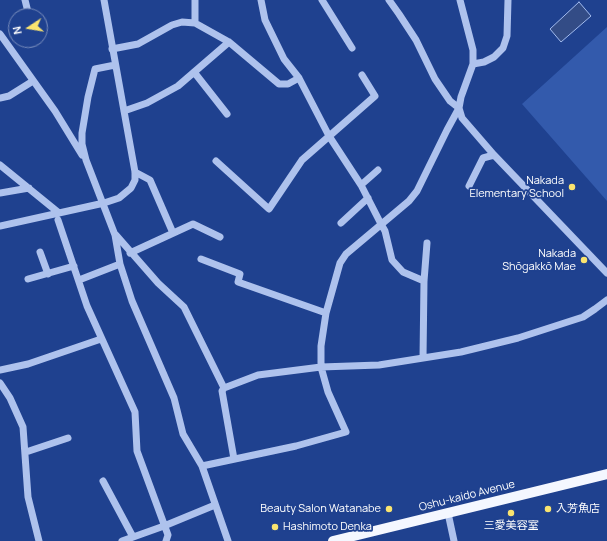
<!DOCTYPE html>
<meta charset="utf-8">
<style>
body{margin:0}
#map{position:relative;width:607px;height:541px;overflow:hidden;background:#1f418f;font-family:Manrope,sans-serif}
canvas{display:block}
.north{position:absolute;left:8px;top:8px;width:40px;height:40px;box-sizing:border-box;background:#1f418f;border:1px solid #798dbc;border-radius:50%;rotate:258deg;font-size:11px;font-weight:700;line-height:16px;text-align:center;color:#fff}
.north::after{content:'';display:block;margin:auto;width:14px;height:18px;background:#fae46f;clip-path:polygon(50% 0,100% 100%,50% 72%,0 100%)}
</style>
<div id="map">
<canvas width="607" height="541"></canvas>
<div class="north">N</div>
</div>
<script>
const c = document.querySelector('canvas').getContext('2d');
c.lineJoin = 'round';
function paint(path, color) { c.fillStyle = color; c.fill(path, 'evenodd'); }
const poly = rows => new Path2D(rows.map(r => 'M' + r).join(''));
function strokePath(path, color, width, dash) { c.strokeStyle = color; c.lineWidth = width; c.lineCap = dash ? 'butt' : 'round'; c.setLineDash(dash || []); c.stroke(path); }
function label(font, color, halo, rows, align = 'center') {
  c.font = font + ' Manrope,"Noto Sans JP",sans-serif'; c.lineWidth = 3.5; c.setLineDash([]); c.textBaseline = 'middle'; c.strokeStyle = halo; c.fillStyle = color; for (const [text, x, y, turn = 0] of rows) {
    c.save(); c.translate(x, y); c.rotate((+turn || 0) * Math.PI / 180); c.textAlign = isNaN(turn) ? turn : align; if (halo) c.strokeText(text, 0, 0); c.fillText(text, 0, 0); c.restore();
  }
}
paint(poly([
 [607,27,607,201,522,104]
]), '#335aac');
const water = poly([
 [579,2,591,16,561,42,550,29,579,2]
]);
paint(water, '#334c86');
strokePath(water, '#a2bbee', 1);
strokePath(poly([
 [25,0,29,16],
 [195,0,195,23],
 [261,0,265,20,284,59,299,78,329,136,361,185,381,224,385,231,392,260,403,272,424,281],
 [322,0,352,48],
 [460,0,473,50,473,64,461,97,459,108,462,118,494,155,607,273],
 [0,34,55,111,82,155],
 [112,49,138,44,172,25,182,22,195,23,229,42,279,84,288,84,299,78],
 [473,64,484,62,494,57,503,48,507,36,508,0],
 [115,65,95,69,88,97,82,133,82,144,86,160,115,235,120,264,132,301,174,398,183,434,202,466,228,541],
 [194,72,227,114],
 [0,98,9,96,33,81],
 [124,111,147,103,178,86,229,42],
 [216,161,269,209,302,160,375,96,362,75],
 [0,165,59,213],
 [135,172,150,180,173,233],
 [361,185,378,170],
 [469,186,483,158,494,155],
 [0,193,29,188],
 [58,220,87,306,135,412,137,451,168,535,166,541],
 [341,223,368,198],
 [0,226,104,203,119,198,131,188,135,180,135,172,104,0],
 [116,235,158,283,184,307,224,388],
 [40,252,48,274],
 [130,253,193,224,220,237],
 [201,259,240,274,238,282,326,313],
 [28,279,74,266],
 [79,280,120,264],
 [423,358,424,281,427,243],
 [0,370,28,364,101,339],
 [0,383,10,398,23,427,28,497,39,541],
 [26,452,68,438],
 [234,459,222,391,224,388,258,375,321,367,379,365,461,352,518,338,583,317,595,309,607,300],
 [202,466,296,446,346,432,328,392,321,367,321,346,326,313,340,263,346,254,409,201,417,191,447,130,459,108,450,101,435,79,416,40,399,14,389,0],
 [103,481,133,537],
 [448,513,454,541],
 [122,541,164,526,215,505]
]), '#aec2ed', 7);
strokePath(poly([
 [333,541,607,474]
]), '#f4f7ff', 10);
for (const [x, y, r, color] of [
 [572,187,4,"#fae46f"],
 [584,260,4,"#fae46f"],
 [389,509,4,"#fae46f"],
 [548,509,4,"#fae46f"],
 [511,513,4,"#fae46f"],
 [275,527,4,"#fae46f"]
]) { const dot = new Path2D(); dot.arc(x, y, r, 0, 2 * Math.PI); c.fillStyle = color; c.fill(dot); strokePath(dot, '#1f418f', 1.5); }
label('11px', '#fff', '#1f418f', [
 ["Nakada",564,181],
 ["Elementary School",564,194],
 ["Nakada",576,254],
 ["Shōgakkō Mae",576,267],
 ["Beauty Salon Watanabe",381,509],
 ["入芳魚店",556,509,"left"],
 ["三愛美容室",511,526,"center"],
 ["Hashimoto Denka",283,527,"left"]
], 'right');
label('11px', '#fff', '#1f418f', [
 ["Oshu-kaido Avenue",467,496,-14]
]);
</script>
